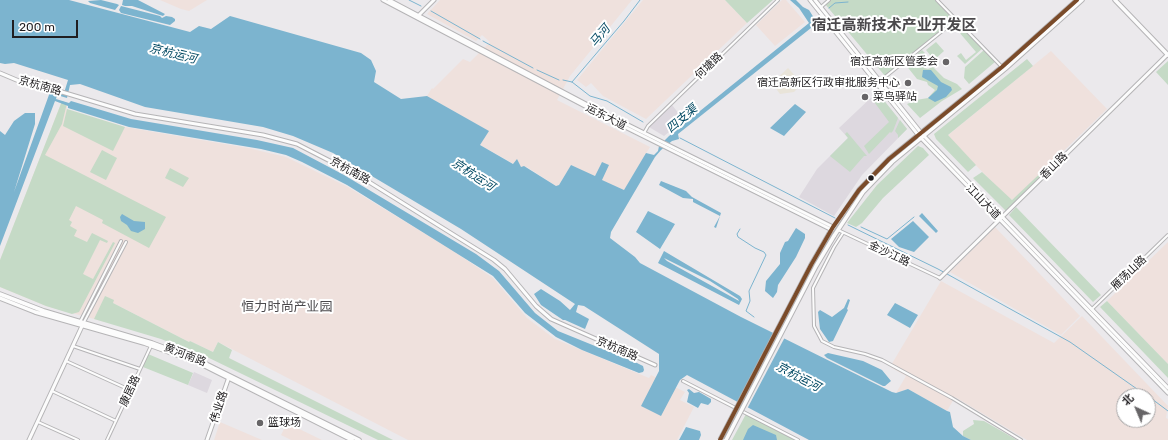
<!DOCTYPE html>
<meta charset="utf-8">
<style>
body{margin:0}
#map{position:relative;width:1168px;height:440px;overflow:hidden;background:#ebe9ec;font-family:Rubik,"Noto Sans SC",sans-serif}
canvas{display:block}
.north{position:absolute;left:1116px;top:388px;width:40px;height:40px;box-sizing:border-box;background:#fff;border:1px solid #a6a5a6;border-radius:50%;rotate:316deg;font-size:11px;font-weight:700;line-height:16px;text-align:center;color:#201e20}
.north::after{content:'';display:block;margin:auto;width:14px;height:18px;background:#676567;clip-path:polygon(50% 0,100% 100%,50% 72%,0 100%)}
.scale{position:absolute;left:12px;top:20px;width:66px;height:18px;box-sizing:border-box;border:2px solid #201e20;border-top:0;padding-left:5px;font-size:12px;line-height:14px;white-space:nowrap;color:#201e20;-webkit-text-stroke:3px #fff;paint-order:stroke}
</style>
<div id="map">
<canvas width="1168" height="440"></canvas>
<div class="north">北</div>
<div class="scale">200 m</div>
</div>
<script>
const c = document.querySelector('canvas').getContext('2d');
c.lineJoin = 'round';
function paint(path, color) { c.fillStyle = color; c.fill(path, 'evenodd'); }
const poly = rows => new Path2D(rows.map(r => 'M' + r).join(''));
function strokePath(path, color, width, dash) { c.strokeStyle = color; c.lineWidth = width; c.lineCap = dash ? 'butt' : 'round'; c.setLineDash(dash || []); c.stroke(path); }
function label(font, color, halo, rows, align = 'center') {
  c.font = font + ' Rubik,"Noto Sans SC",sans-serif'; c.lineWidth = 4; c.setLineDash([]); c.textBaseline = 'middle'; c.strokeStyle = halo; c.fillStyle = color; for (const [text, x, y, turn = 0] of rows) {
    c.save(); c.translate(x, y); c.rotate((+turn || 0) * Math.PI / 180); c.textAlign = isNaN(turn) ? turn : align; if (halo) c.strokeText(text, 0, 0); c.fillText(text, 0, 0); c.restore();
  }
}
paint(poly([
 [877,92,907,129,862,175,834,216,799,197,817,169,848,138,839,128],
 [672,105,684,120,664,136,649,127],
 [194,372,212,380,207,393,188,385]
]), '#ddd8df');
paint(poly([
 [160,0,207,0,189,11,181,9],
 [440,0,632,0,570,76,557,100,650,147,624,190,601,180,602,162,595,177,571,165,559,185,556,186,527,167,521,168,480,145,488,131,427,96,432,88,433,89,463,59,470,62,490,42,482,35,476,41,427,14],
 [643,0,725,0,747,23,646,119,603,96,591,83,586,87,577,80],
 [782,0,786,0,805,22,775,46,756,25],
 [1051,51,1107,109,1015,198,1010,200,947,136],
 [62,101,67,103,67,110,125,127,248,148,286,157,348,187,452,250,493,278,527,318,555,339,649,378,651,375,685,392,680,400,694,407,677,440,408,440,218,342,213,352,190,341,189,342,113,303,105,322,46,306,0,287,0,260],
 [995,227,1080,316,1061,335,950,272],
 [1168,242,1168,364,1107,301],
 [941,281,1054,343,1082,316,1168,406,1166,418,1168,419,1168,440,1027,440,955,397,947,411,908,389,896,393,906,376,890,367],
 [1124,396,1148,396,1148,420,1124,420],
 [220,422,262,440,214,440],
 [287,423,322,440,291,440,281,435]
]), '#efe1dd');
paint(poly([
 [788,68,798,79,800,86,794,92,780,94,772,83]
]), '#e9e4d9');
paint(poly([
 [725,0,773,0,747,23],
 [830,0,935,0,954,20,885,76,825,4],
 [957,21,983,48,965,64,957,56,961,53,966,60,976,52,953,25],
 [936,42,944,51,934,60,926,50],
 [922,50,925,53,919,63,923,64,924,68,928,69,933,67,944,78,957,84,962,89,942,101,920,118,907,104,916,100,928,98,935,90,928,85,927,82,917,79,905,64],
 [984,50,995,62,969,84,964,78,965,67],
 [1027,59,1033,66,948,135,976,165,968,172,936,139,934,134],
 [1168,61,1168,85,1156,72],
 [878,93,898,118,893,131,891,133,890,132,869,154,864,146,889,122,872,99],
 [62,101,67,103,62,124,45,155,166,217,149,248,102,223,103,220,76,206,69,220,72,222,70,226,77,230,74,236,87,242,92,233,108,241,107,243,100,240,83,274,93,279,113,242,115,243,79,312,72,314,46,306,0,287,0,260],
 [67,109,125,127,113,151,63,126],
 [900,120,907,129,898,138,898,135,895,131],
 [847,132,867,156,864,156,850,172,830,156,848,138,845,134],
 [918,146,923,148,929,155,883,198,862,223,856,227,847,223,877,185],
 [102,150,117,158,106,180,90,172],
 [1051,163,1053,165,1006,211,973,178,982,172,1012,200],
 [170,168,189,178,183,187,165,178],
 [1016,207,1101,295,1093,302,1009,215],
 [105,296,114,300,113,303,189,342,190,341,213,352,218,342,232,350,229,358,393,440,378,440,207,357,161,339,94,319],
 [1107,301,1168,364,1168,378,1100,307],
 [148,354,193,373,188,385,143,367],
 [746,414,795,440,732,440],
 [973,420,984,421,1017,440,971,440,963,436,963,431,974,424]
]), '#c5dac6');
paint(poly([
 [0,0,69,0,190,32,199,26,211,29,230,16,361,53,371,60,376,71,374,82,401,99,427,96,489,131,480,145,513,164,517,159,521,167,524,166,556,186,559,185,571,165,595,176,602,162,609,165,602,180,624,190,646,153,654,155,658,151,659,146,669,136,809,23,799,8,790,0,796,0,803,7,809,10,814,18,818,16,821,20,678,134,679,139,672,141,661,150,655,157,611,232,610,238,635,257,640,263,741,317,892,392,896,393,908,389,947,411,950,412,953,427,963,436,971,440,809,440,687,375,680,380,661,416,641,406,659,371,659,354,584,306,578,305,576,312,589,319,585,329,565,320,563,320,541,305,534,294,541,289,560,301,570,310,575,304,461,229,333,153,293,136,263,127,145,107,80,84,70,85,67,98,57,95,56,99,69,103,71,101,131,119,257,140,293,148,344,175,476,254,499,271,535,313,558,331,637,363,643,366,644,370,643,372,639,373,582,350,556,337,525,313,493,276,347,185,302,162,286,155,261,149,129,127,68,108,68,106,55,101,0,246,0,131,5,135,14,121,25,113,35,113,35,124,14,192,50,92,56,91,64,93,68,80,14,63,5,64,0,63],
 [101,0,117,4,119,5,115,10,90,3,88,1],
 [123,0,138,0,165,14,163,16,132,6,125,6,122,5],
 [121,6,160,16,162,18,166,16,172,17,175,19,175,21,170,25,121,13,119,10],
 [923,70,931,70,941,82,951,87,952,90,946,97,935,102,928,98,937,90,938,86,922,77],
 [795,104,806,112,784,136,770,128],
 [661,181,686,191,692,197,721,213,716,228,714,227,720,216,693,202,693,199,683,198,659,185],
 [648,211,675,224,660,249,636,232],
 [922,213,938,231,936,233,919,216],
 [122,214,134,221,145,222,145,229,138,233,131,231,127,225,121,221,120,217],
 [913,221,929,237,914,252,899,247,891,239],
 [796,228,805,234,805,238,796,257,778,285,777,292,773,298,765,291,766,281,780,264,780,253,785,242,788,241],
 [664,251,740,296,742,299,739,305,658,263],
 [664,258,710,281,738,299,739,301,667,261],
 [848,299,850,300,847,309,848,310,833,341,829,342,820,329,818,312,820,310,832,317,844,308],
 [895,303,918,315,910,328,887,315],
 [828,353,863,361,882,370,891,381,885,386,883,386,827,358,824,355],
 [689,389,694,393,699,392,711,399,711,402,708,405,701,403,698,408,687,402,689,393,687,390],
 [753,425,776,435,777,440,743,440,748,429],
 [686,427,700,431,701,435,699,440,679,440]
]), '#7cb4cf');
paint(poly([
 [774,331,785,337,747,409,737,404]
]), '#ebe9ec');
strokePath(poly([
 [409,0,421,6],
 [829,8,835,3,848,2],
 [431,11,480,39],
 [483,41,533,68],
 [537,70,559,80],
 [563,80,572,82,590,96,607,101,643,122],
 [572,82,624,21,640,0],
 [680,138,835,218],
 [848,225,938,269,1070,342,1147,396],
 [861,227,887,239,914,217],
 [740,229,737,234,738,237,755,248,764,252,766,255,749,291,750,301,746,311,754,317],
 [1148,396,1168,411]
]), '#7cb4cf', 1);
const minor = poly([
 [937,0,1002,67],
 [821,7,829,0],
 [880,81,956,20],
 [644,133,648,126,778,0],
 [838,230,940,278],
 [843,233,834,247,813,288,814,326,822,341,834,347,865,354,882,360,952,398,1021,440],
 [1092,309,1168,235],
 [80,322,121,241],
 [84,322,126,242],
 [73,346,140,369],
 [66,361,130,390],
 [683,381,798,440],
 [52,391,116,421],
 [38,422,78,440],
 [107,440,151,346]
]);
const tertiary = poly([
 [417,17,434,0],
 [0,73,26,84,42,86,135,114,263,135,297,144,361,177,494,260,505,269,536,306,551,319,655,365],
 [923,135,1168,388],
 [920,137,1168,393],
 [940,278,1168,54],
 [29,440,83,324],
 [207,440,229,377]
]);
const secondary = poly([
 [383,0,621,125,832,230],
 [389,0,586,104,833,227],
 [810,0,919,136],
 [815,0,922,134]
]);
const primary = poly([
 [1115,0,1168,55],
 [829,234,859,190,889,159,1002,67,1077,0],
 [834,236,863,192,892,162,1005,69,1082,0],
 [0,294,44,311,152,343,200,361,359,440],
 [0,298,35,312,144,343,199,363,352,440]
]);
strokePath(minor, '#b5b4b6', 4);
strokePath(tertiary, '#b5b4b6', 5);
strokePath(secondary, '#b5b4b6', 5);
strokePath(primary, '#b5b4b6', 5.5);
strokePath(minor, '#fcfcfc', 2);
strokePath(tertiary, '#fcfcfc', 3);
strokePath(secondary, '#fcfcfc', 3);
strokePath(primary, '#fcfcfc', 3.5);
const primaryBridge = poly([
 [720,440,811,265,829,234],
 [726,440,816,266,834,236]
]);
strokePath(primaryBridge, '#b5b4b6', 5.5, []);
strokePath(primaryBridge, '#fcfcfc', 3.5);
strokePath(poly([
 [720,440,811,265,833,227,859,190,889,159,1002,67,1077,0]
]), '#7a4b2a', 4);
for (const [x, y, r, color] of [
 [946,62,4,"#676567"],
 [908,83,4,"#676567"],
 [865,97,4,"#676567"],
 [871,178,3.5,"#201e20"],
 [260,423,4,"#676567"]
]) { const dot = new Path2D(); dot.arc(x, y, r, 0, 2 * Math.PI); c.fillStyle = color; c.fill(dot); strokePath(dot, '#fff', 1.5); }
label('11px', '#201e20', '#fff', [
 ["宿迁高新区管委会",938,62],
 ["宿迁高新区行政审批服务中心",900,83],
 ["菜鸟驿站",873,97,"left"],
 ["篮球场",268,423,"left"]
], 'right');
label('11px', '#201e20', '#fff', [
 ["何塘路",709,66,-44],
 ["京杭南路",40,86,16],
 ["运东大道",606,117,27],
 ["香山路",1054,166,-45],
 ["京杭南路",350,171,29],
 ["江山大道",983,202,46],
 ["金沙江路",889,254,25],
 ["雁荡山路",1129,273,-44],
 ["京杭南路",617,349,23],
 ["黄河南路",185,355,21],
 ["康居路",130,391,-65],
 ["伟业路",219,407,-71]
]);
label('italic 12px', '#004862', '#fff', [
 ["马河",600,36,-50],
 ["京杭运河",173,54,14],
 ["四支渠",682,119,-40],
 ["京杭运河",473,175,33],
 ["京杭运河",798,377,28]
]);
label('13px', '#4b494c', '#fff', [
 ["恒力时尚产业园",287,307]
]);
label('bold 15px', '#4b494c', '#fff', [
 ["宿迁高新技术产业开发区",894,26]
]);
</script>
